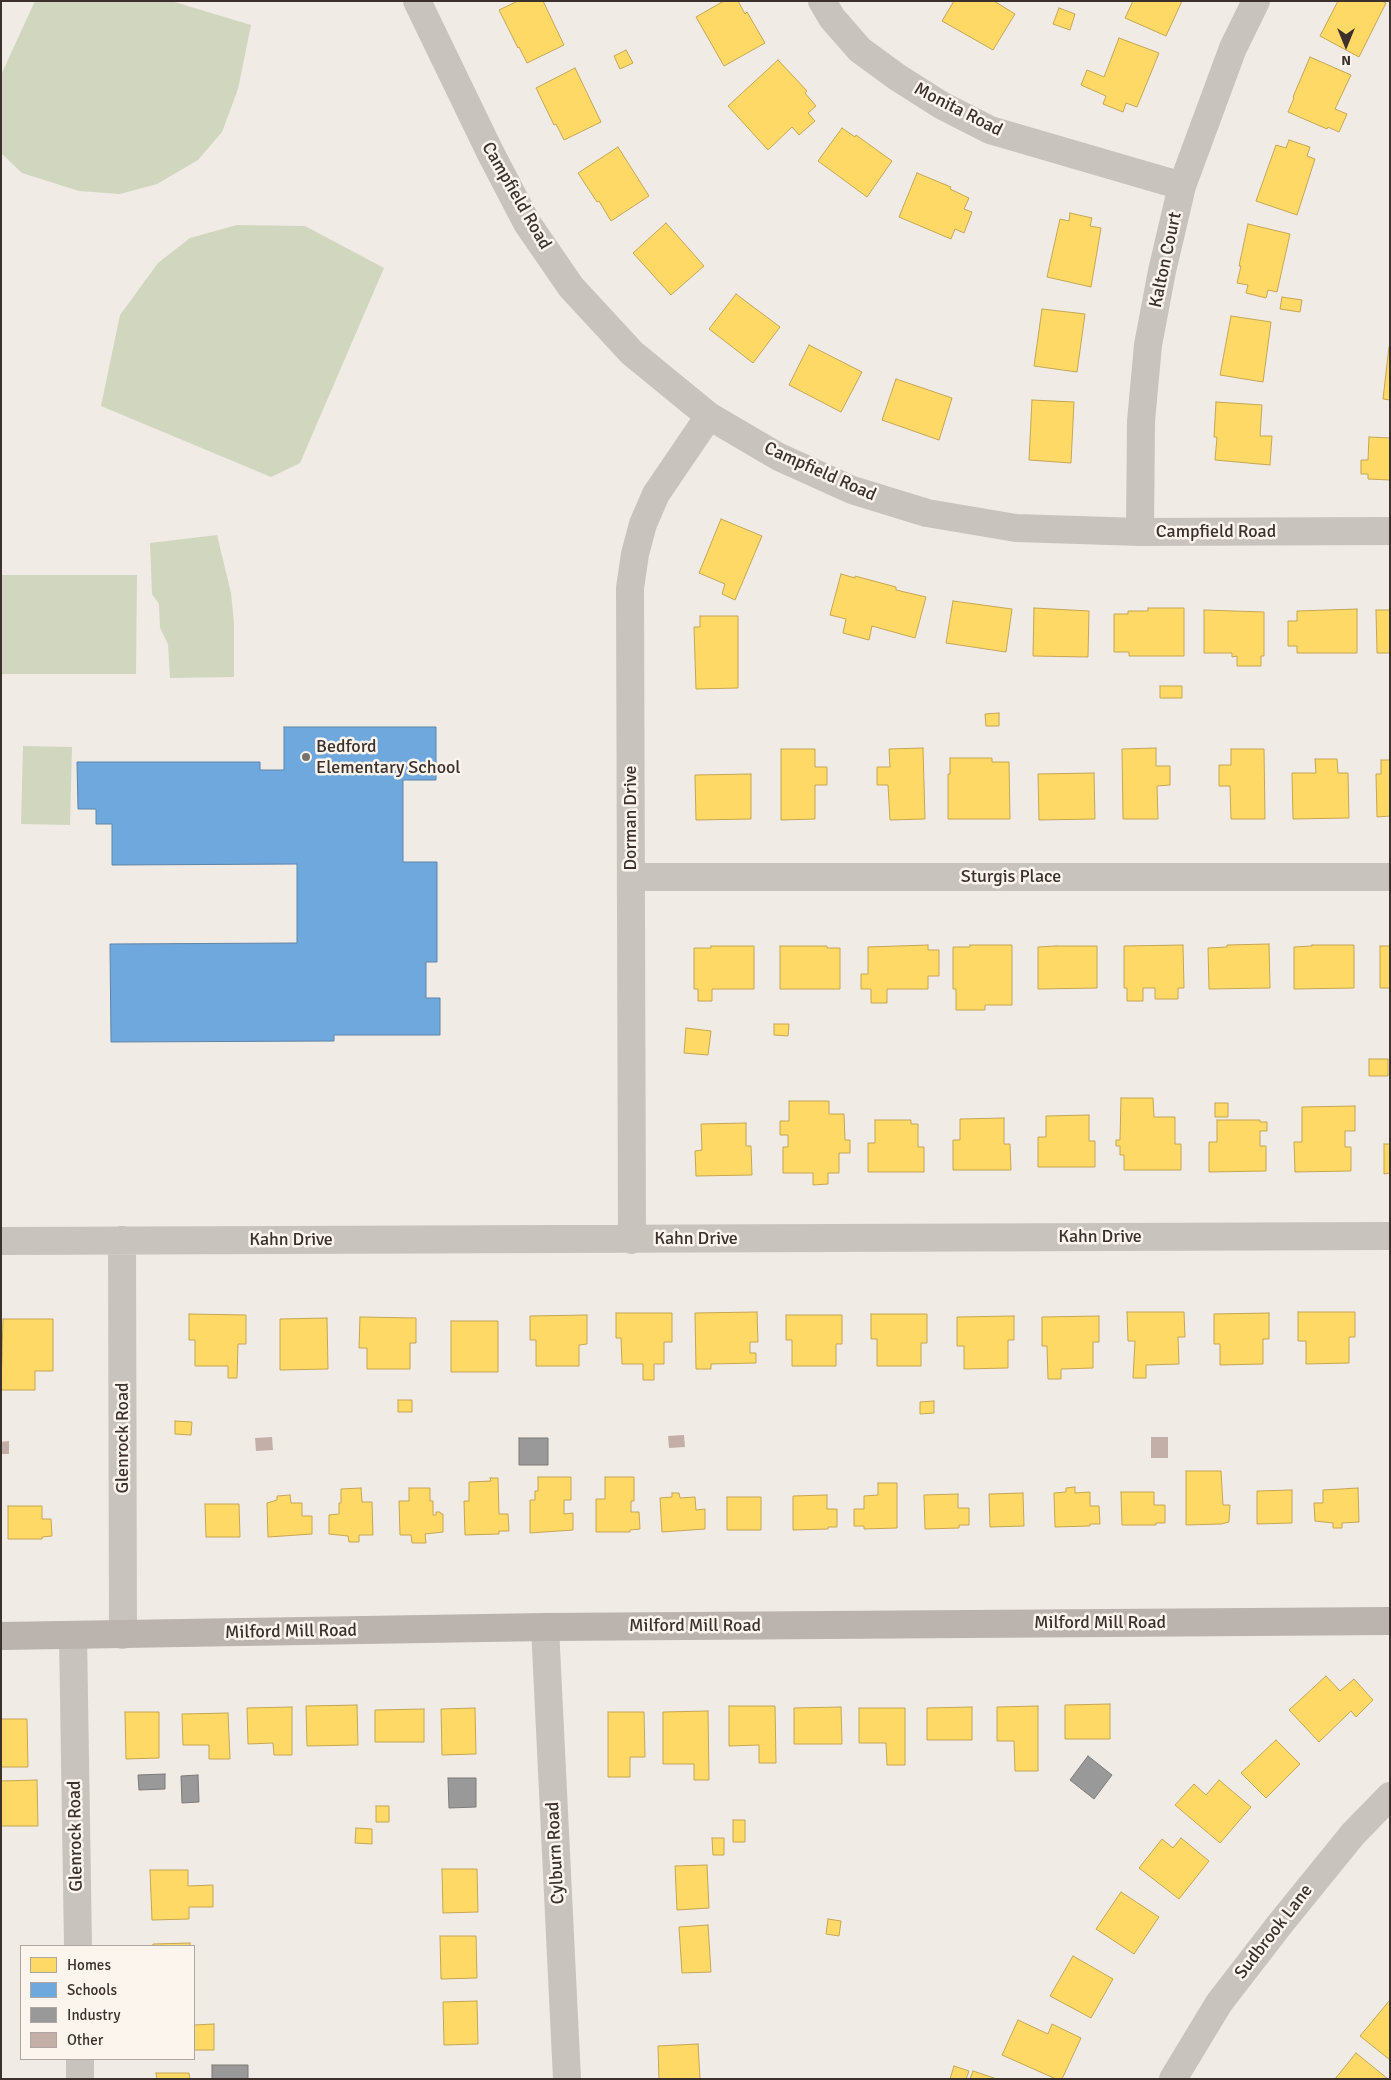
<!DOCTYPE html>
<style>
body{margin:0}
#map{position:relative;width:1391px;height:2080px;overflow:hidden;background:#f0ebe5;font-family:Signika,sans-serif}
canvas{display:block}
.frame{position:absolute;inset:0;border:2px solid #3b302b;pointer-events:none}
.legend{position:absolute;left:20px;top:1945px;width:175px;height:115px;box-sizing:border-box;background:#fbf5ee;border:1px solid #aea6a0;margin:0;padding:6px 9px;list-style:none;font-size:15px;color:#3b302b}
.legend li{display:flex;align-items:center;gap:10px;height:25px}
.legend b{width:25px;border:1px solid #aea6a0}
.north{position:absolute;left:1321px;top:20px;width:50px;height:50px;-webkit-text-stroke:4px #fbf5ee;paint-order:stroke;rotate:180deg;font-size:14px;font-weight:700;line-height:20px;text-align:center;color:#3b302b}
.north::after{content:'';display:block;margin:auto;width:18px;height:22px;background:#3b302b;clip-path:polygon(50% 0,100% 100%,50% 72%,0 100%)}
</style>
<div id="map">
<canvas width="1391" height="2080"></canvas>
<div class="frame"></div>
<ul class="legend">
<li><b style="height:14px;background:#ffd966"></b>Homes</li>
<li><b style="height:14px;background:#6fa8dc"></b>Schools</li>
<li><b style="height:14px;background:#999"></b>Industry</li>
<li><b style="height:14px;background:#c3afa7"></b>Other</li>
</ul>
<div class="north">N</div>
</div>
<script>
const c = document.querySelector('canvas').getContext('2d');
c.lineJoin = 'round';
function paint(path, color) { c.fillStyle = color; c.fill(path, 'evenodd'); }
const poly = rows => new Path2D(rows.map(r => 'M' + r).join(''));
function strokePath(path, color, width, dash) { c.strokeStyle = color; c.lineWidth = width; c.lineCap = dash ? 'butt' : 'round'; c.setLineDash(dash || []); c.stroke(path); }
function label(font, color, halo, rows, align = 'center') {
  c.font = font + ' Signika,sans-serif'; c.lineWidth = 5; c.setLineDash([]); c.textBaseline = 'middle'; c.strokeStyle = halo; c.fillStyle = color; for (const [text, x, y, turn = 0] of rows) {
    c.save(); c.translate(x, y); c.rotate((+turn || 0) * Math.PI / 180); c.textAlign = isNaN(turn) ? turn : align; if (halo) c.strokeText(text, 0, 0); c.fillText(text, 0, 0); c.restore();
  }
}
paint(poly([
 [35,1,171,1,251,25,238,89,222,132,198,160,157,184,120,194,79,191,22,173,1,153,1,75],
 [237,225,305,226,384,268,300,463,271,477,101,406,120,315,158,263,190,238],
 [217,535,231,593,234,623,234,677,170,678,168,644,160,628,159,604,152,594,150,543],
 [1,575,137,575,136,674,1,674],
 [23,746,72,747,70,825,21,824]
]), '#d1d6bf');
const homes = poly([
 [518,1,543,1,564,45,527,63,519,47,518,48,499,10,518,1],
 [724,1,738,1,745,14,747,12,765,43,724,66,696,17,724,1],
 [954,1,994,1,1015,14,993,50,942,21,954,1],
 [1133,1,1182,1,1166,36,1125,18,1133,1],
 [1338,1,1382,1,1386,3,1359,57,1320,36,1338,1],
 [1059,8,1075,14,1070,30,1053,24,1059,8],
 [1119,38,1159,53,1137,107,1126,103,1123,112,1103,104,1106,96,1081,85,1087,70,1104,77,1119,38],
 [626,50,633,63,620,69,614,56,626,50],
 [1310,57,1351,75,1335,109,1347,114,1339,132,1328,127,1327,129,1288,112,1294,98,1293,97,1310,57],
 [778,60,807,91,805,93,816,106,808,113,815,121,799,135,792,127,768,150,728,106,778,60],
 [575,68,601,122,564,140,556,124,554,125,536,88,575,68],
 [842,128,855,137,856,135,892,161,867,197,818,161,842,128],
 [1289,140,1310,147,1307,156,1315,159,1297,215,1256,201,1276,145,1286,148,1289,140],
 [618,147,649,196,611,221,599,201,597,202,578,173,618,147],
 [917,173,951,187,950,189,969,198,964,209,972,212,964,233,955,229,951,239,899,217,917,173],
 [1070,213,1092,218,1090,226,1101,228,1091,287,1047,277,1060,219,1069,221,1070,213],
 [666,223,704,266,671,295,633,253,666,223],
 [1248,224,1290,234,1277,292,1268,290,1266,298,1246,293,1248,285,1237,283,1241,266,1239,266,1248,224],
 [736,294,780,327,753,363,709,329,736,294],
 [1282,297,1302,300,1300,312,1280,309,1282,297],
 [1042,309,1085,314,1077,372,1034,366,1042,309],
 [1231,316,1271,322,1263,382,1220,375,1231,316],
 [809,345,862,372,841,412,789,385,809,345],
 [1389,347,1390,347,1390,400,1383,399,1389,347],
 [896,379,952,398,939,440,882,420,896,379],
 [1032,400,1074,402,1071,463,1029,460,1032,400],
 [1216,402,1262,405,1260,436,1272,436,1270,465,1215,460,1217,437,1214,437,1216,402],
 [1369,437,1390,438,1390,480,1368,479,1368,474,1361,474,1361,460,1368,460,1369,437],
 [721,519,762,536,735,600,722,594,725,584,699,573,721,519],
 [841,574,855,578,855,576,896,587,896,590,926,597,915,638,872,626,869,640,843,633,846,619,830,615,841,574],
 [953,601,1012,609,1006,652,946,643,953,601],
 [1034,608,1089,611,1088,657,1033,656,1034,608],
 [1148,608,1184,608,1184,656,1129,656,1129,652,1114,652,1114,614,1128,614,1128,611,1148,611,1148,608],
 [1357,609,1357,653,1297,653,1297,646,1288,646,1288,621,1297,621,1297,611,1357,609],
 [1204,610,1264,612,1264,656,1261,656,1261,666,1237,666,1237,656,1232,657,1232,653,1204,653,1204,610],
 [1376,610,1390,610,1390,653,1377,653,1376,610],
 [700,616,738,616,738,688,696,689,694,627,700,627,700,616],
 [1160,686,1182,686,1182,698,1160,698,1160,686],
 [999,713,999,726,986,726,985,714,999,713],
 [923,748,925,819,890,820,888,785,877,785,877,767,890,767,889,749,923,748],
 [1156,748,1156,766,1170,766,1170,785,1157,786,1158,819,1123,819,1122,749,1156,748],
 [781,749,815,749,815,767,827,767,827,785,815,785,815,819,781,820,781,749],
 [1231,749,1264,749,1265,819,1231,819,1230,786,1219,786,1219,765,1231,765,1231,749],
 [950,758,992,758,992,762,1009,762,1010,819,948,819,948,774,950,774,950,758],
 [1315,759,1337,759,1338,773,1348,773,1349,818,1293,819,1292,773,1316,773,1315,759],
 [1381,760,1390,760,1390,816,1377,817,1376,774,1381,774,1381,760],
 [1094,773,1095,819,1039,820,1038,774,1094,773],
 [751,774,751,819,696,820,695,775,751,774],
 [1269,944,1270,988,1209,989,1208,948,1227,947,1227,945,1269,944],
 [928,945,928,950,939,950,939,976,928,976,928,989,887,989,887,1003,871,1003,871,989,861,989,861,974,868,974,868,947,928,945],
 [970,945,1012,945,1012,1005,985,1005,985,1010,956,1010,956,989,953,989,953,947,970,947,970,945],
 [1183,945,1184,988,1178,988,1178,999,1155,999,1155,988,1143,988,1143,1001,1127,1001,1127,988,1124,988,1124,946,1183,945],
 [1312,945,1354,945,1354,988,1294,989,1294,947,1312,946,1312,945],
 [711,946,754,946,754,989,712,989,712,1001,698,1001,698,989,694,989,694,948,711,948,711,946],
 [780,946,827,946,827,948,840,948,840,989,780,989,780,946],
 [1056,946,1097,946,1097,988,1038,989,1038,947,1056,946],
 [1380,946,1390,946,1390,988,1380,988,1380,946],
 [774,1024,789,1024,788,1036,774,1035,774,1024],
 [686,1028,711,1031,708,1055,684,1053,686,1028],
 [1369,1059,1388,1059,1388,1076,1369,1076,1369,1059],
 [1121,1098,1153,1098,1154,1117,1175,1117,1175,1144,1181,1144,1181,1170,1124,1170,1124,1155,1120,1155,1120,1146,1116,1146,1116,1140,1120,1140,1121,1098],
 [789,1101,829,1101,829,1114,844,1114,845,1140,850,1140,850,1153,839,1153,839,1173,828,1173,828,1184,813,1185,813,1173,783,1173,783,1147,788,1147,788,1135,780,1135,780,1121,789,1121,789,1101],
 [1215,1103,1228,1103,1228,1117,1215,1117,1215,1103],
 [1355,1106,1355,1131,1345,1131,1345,1147,1351,1147,1351,1171,1295,1172,1294,1142,1302,1142,1302,1107,1355,1106],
 [1089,1115,1089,1141,1095,1141,1095,1167,1038,1167,1038,1137,1046,1137,1046,1116,1089,1115],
 [1004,1118,1004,1144,1010,1144,1011,1170,953,1170,953,1140,960,1140,960,1119,1004,1118],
 [875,1120,911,1120,911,1124,918,1124,918,1147,924,1147,924,1172,868,1172,868,1143,875,1143,875,1120],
 [1217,1120,1260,1120,1260,1122,1267,1122,1267,1131,1260,1131,1260,1146,1266,1146,1266,1171,1209,1172,1209,1142,1217,1142,1217,1120],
 [746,1123,746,1146,751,1146,752,1175,696,1176,695,1151,702,1150,701,1124,746,1123],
 [1384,1144,1390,1144,1390,1173,1384,1174,1384,1144],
 [757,1312,758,1342,750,1342,750,1353,756,1353,756,1363,711,1364,711,1369,696,1369,695,1313,757,1312],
 [1127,1312,1184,1312,1185,1337,1178,1337,1179,1364,1146,1365,1146,1378,1133,1378,1135,1341,1128,1341,1127,1312],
 [1298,1312,1355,1312,1355,1337,1349,1337,1349,1363,1306,1364,1306,1341,1298,1341,1298,1312],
 [616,1313,672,1313,672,1342,664,1342,664,1364,654,1364,654,1380,643,1380,643,1364,622,1364,621,1338,616,1338,616,1313],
 [1269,1313,1269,1339,1263,1339,1263,1364,1220,1365,1220,1344,1214,1344,1214,1314,1269,1313],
 [189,1314,246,1315,246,1344,238,1344,237,1378,228,1378,228,1366,195,1366,195,1340,189,1340,189,1314],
 [871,1314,927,1314,927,1343,921,1343,921,1366,877,1366,877,1339,871,1339,871,1314],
 [587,1315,587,1344,579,1345,579,1366,536,1366,536,1340,530,1340,530,1316,587,1315],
 [786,1315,842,1315,842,1344,836,1344,836,1366,792,1366,792,1340,786,1340,786,1315],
 [1014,1316,1014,1340,1008,1340,1008,1368,964,1369,964,1346,957,1346,957,1317,1014,1316],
 [1099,1316,1099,1342,1093,1342,1093,1368,1061,1369,1061,1379,1048,1379,1047,1346,1042,1346,1042,1317,1099,1316],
 [360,1317,416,1318,416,1343,410,1343,410,1369,367,1369,367,1348,359,1348,360,1317],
 [327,1318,328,1369,280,1370,280,1319,327,1318],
 [3,1319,53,1319,53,1371,35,1371,35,1390,1,1390,3,1319],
 [451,1321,498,1321,498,1372,451,1372,451,1321],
 [398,1400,412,1400,412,1412,398,1412,398,1400],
 [934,1401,934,1413,920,1414,920,1402,934,1401],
 [175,1421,192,1422,191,1435,175,1434,175,1421],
 [1186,1471,1221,1471,1223,1505,1230,1505,1229,1522,1221,1524,1186,1525,1186,1471],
 [538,1477,571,1477,571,1500,564,1500,564,1514,573,1513,573,1530,530,1533,530,1500,535,1500,535,1491,538,1491,538,1477],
 [605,1477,634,1477,634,1501,631,1501,631,1512,639,1512,640,1529,630,1530,630,1532,596,1532,596,1499,605,1499,605,1477],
 [490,1478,498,1478,499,1514,508,1514,509,1531,499,1531,499,1534,465,1535,464,1501,469,1501,469,1482,491,1481,490,1478],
 [878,1483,897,1483,897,1528,864,1529,864,1526,854,1526,854,1509,864,1509,864,1496,878,1495,878,1483],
 [1075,1487,1075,1493,1090,1492,1090,1506,1099,1506,1100,1524,1090,1524,1090,1526,1055,1527,1054,1493,1066,1492,1066,1488,1075,1487],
 [361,1488,362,1502,372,1502,373,1535,359,1535,359,1542,349,1542,348,1536,329,1534,329,1515,339,1514,339,1503,341,1503,341,1489,361,1488],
 [409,1488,430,1488,430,1501,433,1501,433,1515,436,1515,436,1512,440,1512,441,1514,443,1514,443,1532,425,1534,426,1543,412,1543,411,1535,400,1535,399,1501,409,1501,409,1488],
 [1358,1488,1359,1522,1342,1523,1342,1528,1333,1528,1333,1523,1315,1521,1314,1503,1323,1503,1323,1490,1358,1488],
 [1292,1490,1292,1523,1257,1524,1257,1491,1292,1490],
 [1121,1492,1154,1492,1154,1505,1165,1505,1165,1523,1156,1523,1156,1525,1122,1525,1121,1492],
 [672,1493,679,1493,680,1498,695,1497,696,1510,705,1509,705,1529,662,1532,660,1498,672,1497,672,1493],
 [1023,1493,1024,1526,990,1527,989,1494,1023,1493],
 [958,1494,958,1508,969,1508,969,1525,959,1525,959,1528,925,1529,924,1495,958,1494],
 [290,1495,291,1503,302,1503,302,1516,312,1516,312,1534,268,1537,267,1503,277,1500,277,1496,290,1495],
 [827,1495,827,1509,837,1509,837,1527,828,1527,828,1529,793,1530,793,1496,827,1495],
 [727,1497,761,1497,761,1530,727,1530,727,1497],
 [205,1504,239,1504,240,1537,206,1537,205,1504],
 [8,1506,42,1506,42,1519,51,1519,52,1536,42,1537,42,1539,8,1539,8,1506],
 [1326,1676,1340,1691,1354,1679,1373,1700,1356,1717,1351,1711,1319,1742,1289,1710,1326,1676],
 [1110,1704,1110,1739,1065,1739,1065,1705,1110,1704],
 [357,1705,358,1745,307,1746,306,1706,357,1705],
 [729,1706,775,1706,776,1763,759,1763,759,1745,729,1746,729,1706],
 [1038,1706,1038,1771,1015,1771,1014,1741,997,1741,997,1707,1038,1706],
 [292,1707,292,1755,274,1755,273,1743,248,1744,247,1708,292,1707],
 [841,1707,842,1744,794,1744,794,1708,841,1707],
 [972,1707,972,1740,927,1740,927,1708,972,1707],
 [475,1708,476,1754,442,1755,441,1709,475,1708],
 [859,1708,905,1708,905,1765,887,1765,886,1743,859,1743,859,1708],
 [424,1709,424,1742,375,1742,375,1710,424,1709],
 [708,1711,709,1780,694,1780,694,1764,663,1764,663,1712,708,1711],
 [125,1712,159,1712,159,1758,126,1759,125,1712],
 [608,1712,644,1712,645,1757,630,1757,630,1777,608,1777,608,1712],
 [228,1713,230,1759,209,1759,209,1745,183,1745,182,1714,228,1713],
 [1,1719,27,1719,28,1767,1,1767,1,1719],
 [1276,1740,1300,1764,1266,1798,1241,1773,1276,1740],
 [37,1780,38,1826,1,1826,1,1781,37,1780],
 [1219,1780,1251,1807,1220,1843,1175,1805,1194,1784,1206,1795,1219,1780],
 [376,1806,389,1806,389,1822,376,1822,376,1806],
 [733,1820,745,1820,745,1842,733,1842,733,1820],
 [356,1828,372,1829,372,1844,355,1843,356,1828],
 [712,1838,724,1838,724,1855,713,1855,712,1838],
 [1181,1838,1209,1861,1179,1899,1139,1868,1162,1839,1173,1848,1181,1838],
 [707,1865,709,1908,677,1910,675,1866,707,1865],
 [442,1869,477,1869,478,1912,443,1913,442,1869],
 [150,1870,188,1870,188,1886,213,1885,213,1907,189,1907,189,1919,152,1920,150,1870],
 [1121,1892,1159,1917,1134,1954,1096,1929,1121,1892],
 [828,1919,841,1921,839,1936,826,1934,828,1919],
 [708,1925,711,1972,682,1973,679,1927,708,1925],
 [440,1936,476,1936,477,1978,441,1979,440,1936],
 [190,1943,190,1946,153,1946,153,1944,190,1943],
 [1073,1956,1113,1979,1091,2018,1050,1996,1073,1956],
 [1390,2000,1390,2060,1360,2036,1390,2000],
 [477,2001,478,2044,444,2045,443,2002,477,2001],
 [1018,2020,1048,2034,1052,2024,1081,2038,1062,2079,1056,2079,1002,2055,1018,2020],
 [214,2024,214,2050,194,2050,194,2025,214,2024],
 [698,2044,700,2079,659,2079,658,2046,698,2044],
 [1356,2053,1388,2079,1335,2079,1356,2053],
 [954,2066,969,2071,966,2079,950,2079,954,2066],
 [973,2071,997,2079,970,2079,973,2071],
 [156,2073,189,2073,190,2079,157,2079,156,2073]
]);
paint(homes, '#ffd966');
strokePath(homes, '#c4a654', 1);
const schools = poly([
 [284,727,436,727,436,780,403,780,403,862,437,862,437,962,426,962,426,998,440,998,440,1035,334,1035,334,1041,111,1042,110,944,297,943,297,864,112,865,112,824,96,824,96,809,78,809,77,762,260,762,260,770,284,770,284,727]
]);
paint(schools, '#6fa8dc');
strokePath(schools, '#5f84a7', 1);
const industry = poly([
 [519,1438,548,1438,548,1465,519,1465,519,1438],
 [1088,1756,1112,1775,1094,1799,1070,1780,1088,1756],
 [165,1774,165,1789,139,1790,138,1775,165,1774],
 [198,1775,199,1802,182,1803,181,1776,198,1775],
 [448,1778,476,1778,476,1807,449,1808,448,1778],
 [212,2065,248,2065,248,2079,212,2079,212,2065]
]);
paint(industry, '#999');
strokePath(industry, '#7d7a78', 1);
paint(poly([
 [684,1435,685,1447,669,1448,668,1436],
 [272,1437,273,1450,256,1451,255,1438],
 [1151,1437,1168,1437,1168,1458,1151,1458],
 [9,1441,9,1454,1,1454,1,1442]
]), '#c3afa7');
strokePath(poly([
 [822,1,832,18,860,50,897,77,941,105,990,130,1182,186],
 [1140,532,1141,421,1148,345,1162,271,1182,186,1233,48,1256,1],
 [632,877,1390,877],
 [122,1240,123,1635],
 [632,1240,630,588,635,554,643,524,656,494,709,416],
 [1,1241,1390,1236],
 [545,1627,567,2079],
 [73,1635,78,1946],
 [80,2059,80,2079]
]), '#c9c3be', 28);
strokePath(poly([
 [417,1,490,152,527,223,571,287,632,353,709,416,779,457,852,490,927,513,1016,528,1140,532,1390,531],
 [1173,2079,1219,2003,1280,1924,1353,1834,1390,1796]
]), '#c9c3be', 28);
strokePath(poly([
 [1,1636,545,1627,1390,1621]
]), '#bab3ae', 28);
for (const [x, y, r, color] of [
 [306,757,5,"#7a716c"]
]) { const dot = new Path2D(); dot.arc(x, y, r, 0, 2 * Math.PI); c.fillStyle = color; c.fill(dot); strokePath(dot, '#fbf5ee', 2); }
label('18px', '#3b302b', '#fbf5ee', [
 ["Monita Road",958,110,27],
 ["Campfield Road",516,196,60],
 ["Kalton Court",1166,260,-78],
 ["Campfield Road",820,472,24],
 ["Campfield Road",1216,532],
 ["Dorman Drive",631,818,-90],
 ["Sturgis Place",1011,877],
 ["Kahn Drive",1100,1237],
 ["Kahn Drive",696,1239],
 ["Kahn Drive",291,1240],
 ["Glenrock Road",123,1438,-90],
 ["Milford Mill Road",1100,1623],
 ["Milford Mill Road",695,1626],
 ["Milford Mill Road",291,1632,-1],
 ["Glenrock Road",76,1836,-91],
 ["Cylburn Road",556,1853,-93],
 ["Sudbrook Lane",1274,1932,-52]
]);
label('18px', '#3b302b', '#fbf5ee', [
 ["Bedford",316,747],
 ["Elementary School",316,768]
], 'left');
</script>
